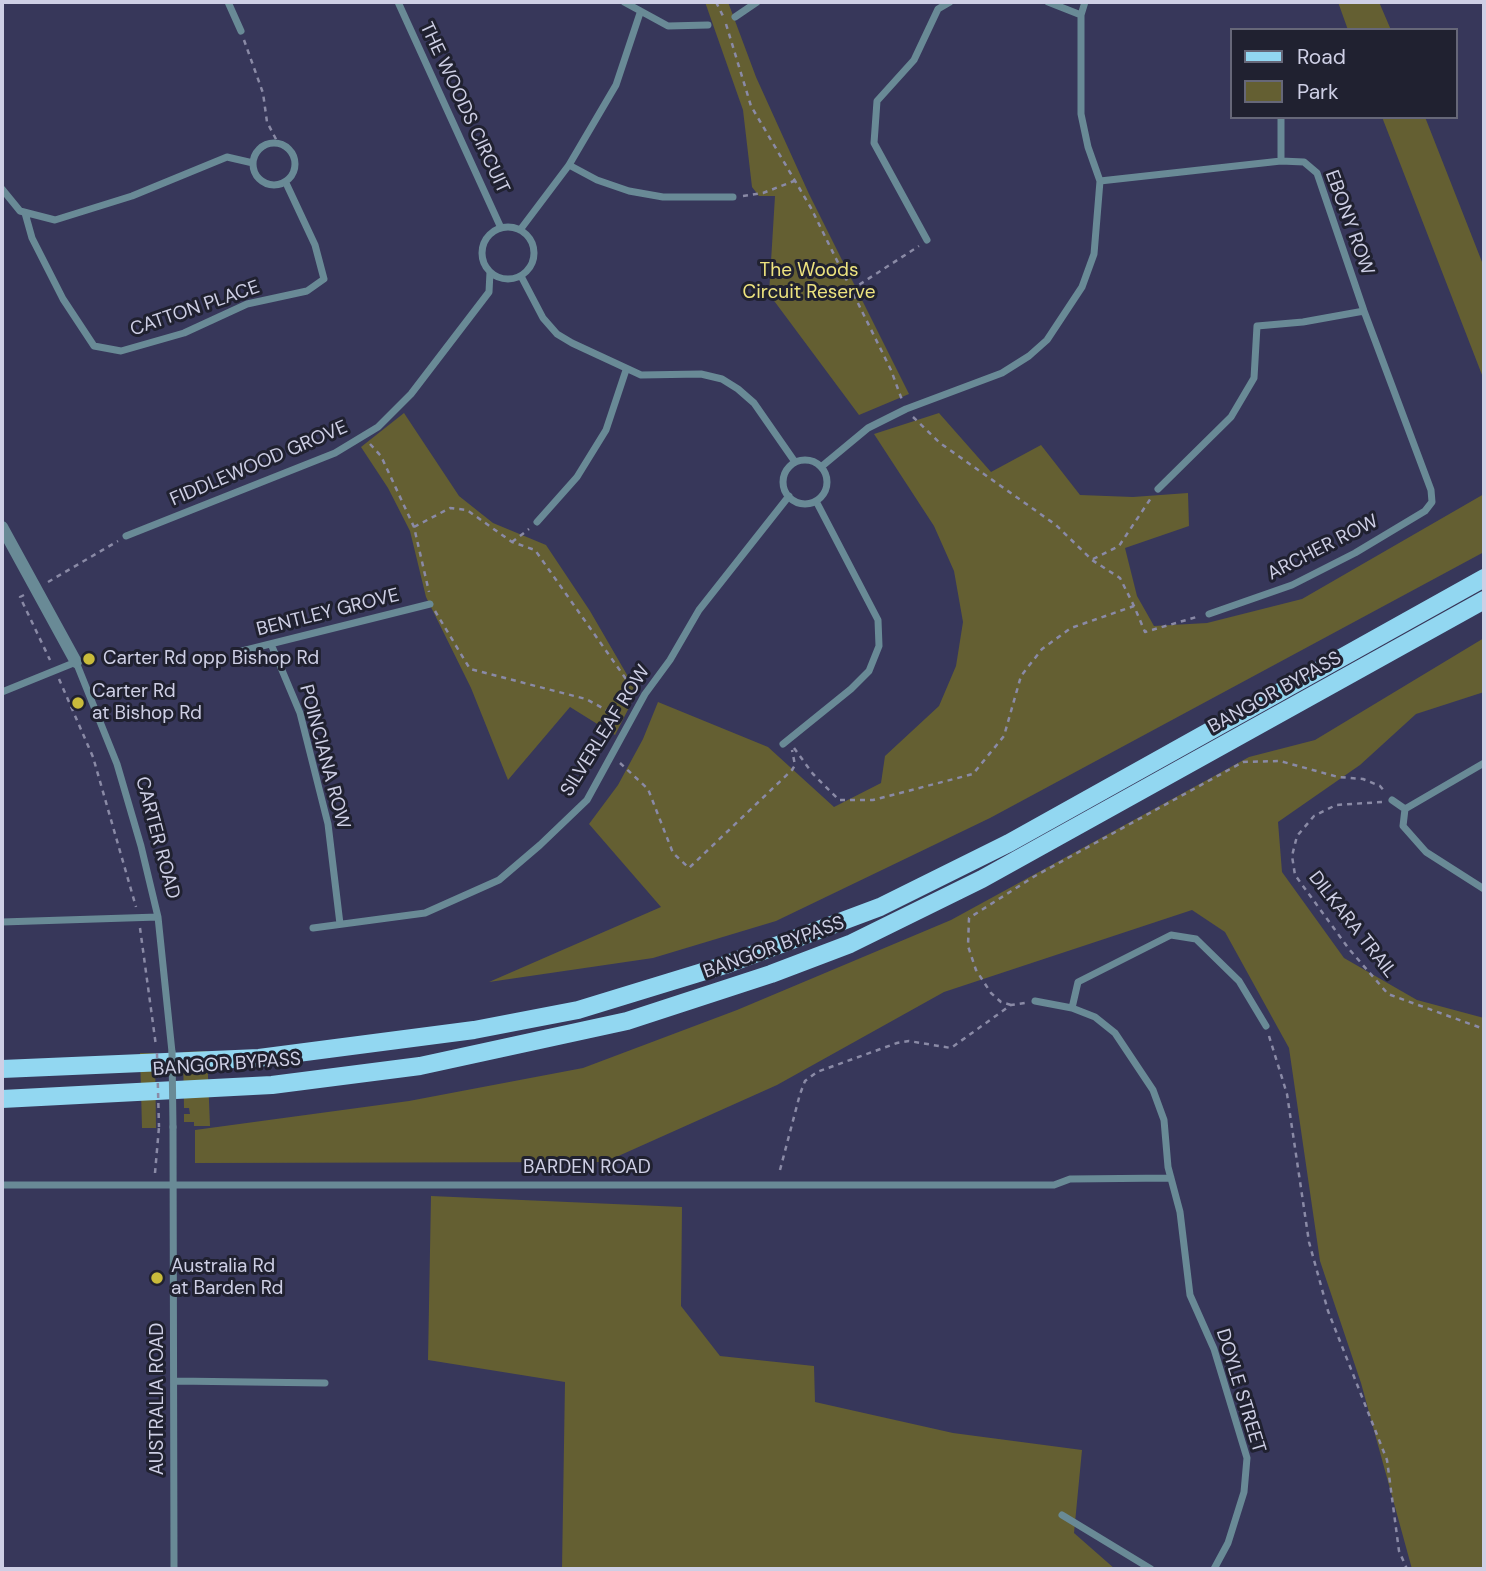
<!DOCTYPE html>
<style>
body{margin:0}
#map{position:relative;width:1486px;height:1571px;overflow:hidden;background:#37375a;font-family:"DM Sans",sans-serif}
canvas{display:block}
.frame{position:absolute;inset:0;border:4px solid #cecfe5;pointer-events:none}
.legend{position:absolute;left:1230px;top:28px;width:228px;height:91px;box-sizing:border-box;background:#202130;border:2px solid #666778;margin:0;padding:9px 12px;list-style:none;font-size:21px;color:#cecfe5}
.legend li{display:flex;align-items:center;gap:14px;height:35px}
.legend b{width:35px;border:2px solid #666778}
</style>
<div id="map">
<canvas width="1486" height="1571"></canvas>
<div class="frame"></div>
<ul class="legend">
<li><b style="height:9px;background:#92d7f1"></b>Road</li>
<li><b style="height:19px;background:#645f32"></b>Park</li>
</ul>
</div>
<script>
const c = document.querySelector('canvas').getContext('2d');
c.lineJoin = 'round';
function paint(path, color) { c.fillStyle = color; c.fill(path, 'evenodd'); }
const poly = rows => new Path2D(rows.map(r => 'M' + r).join(''));
function strokePath(path, color, width, dash) { c.strokeStyle = color; c.lineWidth = width; c.lineCap = dash ? 'butt' : 'round'; c.setLineDash(dash || []); c.stroke(path); }
function label(font, color, halo, rows, align = 'center') {
  c.font = font + ' "DM Sans",sans-serif'; c.lineWidth = 6; c.setLineDash([]); c.textBaseline = 'middle'; c.strokeStyle = halo; c.fillStyle = color; for (const [text, x, y, turn = 0] of rows) {
    c.save(); c.translate(x, y); c.rotate((+turn || 0) * Math.PI / 180); c.textAlign = isNaN(turn) ? turn : align; if (halo) c.strokeText(text, 0, 0); c.fillText(text, 0, 0); c.restore();
  }
}
paint(poly([
 [705,2,728,2,756,77,809,194,909,394,859,415,769,294,775,196,759,196,752,187,743,110],
 [1338,2,1379,2,1391,30,1348,30],
 [1382,117,1425,117,1484,267,1484,380],
 [404,413,459,496,493,523,546,545,590,611,637,692,615,735,570,707,508,780,471,688,426,597,410,531,388,488,361,447],
 [939,413,991,472,1041,445,1080,495,1133,497,1188,493,1189,526,1125,548,1137,596,1154,626,1207,623,1302,599,1484,494,1484,552,990,818,776,921,653,958,489,982,661,907,589,824,618,785,643,739,658,702,768,747,834,807,881,783,885,756,939,706,956,666,963,622,954,571,934,526,874,434],
 [1484,638,1484,692,1416,714,1360,765,1278,822,1282,872,1344,958,1417,1000,1484,1018,1484,1569,1412,1569,1361,1383,1320,1261,1289,1048,1225,932,1192,910,944,992,777,1085,605,1162,195,1163,195,1130,409,1101,583,1068,737,1010,951,920,1249,757,1315,740],
 [207,1051,210,1126,194,1126,194,1122,184,1122,184,1114,190,1114,189,1108,184,1108,183,1052],
 [140,1053,155,1053,156,1128,142,1128],
 [431,1196,682,1207,681,1306,720,1356,814,1366,815,1402,953,1433,1082,1450,1074,1533,1115,1569,562,1569,565,1382,428,1360]
]), '#645f32');
strokePath(poly([
 [716,2,724,18],
 [726,24,751,106,811,208,891,370,902,400],
 [244,40,263,93,267,122,278,143],
 [743,196,763,193,794,181],
 [851,290,919,246],
 [913,417,940,443,1056,525,1092,560,1120,578,1134,606],
 [370,444,381,456,414,527,429,592],
 [414,527,450,508,467,510,512,542,535,550,626,679,636,687],
 [512,542,529,529],
 [1093,559,1119,546,1151,498],
 [48,582,118,541],
 [24,595,20,597,50,660],
 [435,611,470,669,586,699,621,718],
 [59,679,93,757,136,907],
 [794,748,813,774,839,800,873,800,973,774,1004,736,1021,676,1042,649,1071,628,1134,606,1145,632,1200,616],
 [620,763,648,789,673,853,689,868,792,770,795,765,792,750],
 [1382,802,1336,805,1314,816,1297,836,1292,856,1295,875,1349,949,1388,994,1484,1029],
 [140,928,156,1046],
 [1011,1005,1001,1002,991,993,976,970,968,946,969,918,1035,876,1243,762,1280,761,1338,777,1363,779,1380,786,1385,792],
 [1269,1036,1287,1094,1309,1242,1328,1311,1387,1460,1399,1551,1407,1569],
 [780,1170,800,1094,805,1081,817,1072,897,1043,909,1041,951,1048,1011,1005,1025,1003],
 [155,1173,159,1127]
]), '#8a8aa6', 2.5, [5, 5]);
strokePath(poly([
 [228,2,241,31],
 [398,2,501,228],
 [624,2,668,26,708,25],
 [1048,2,1081,15],
 [735,17,757,2],
 '253 164a21 21 0 1 1 42 0a21 21 0 1 1-42 0Z',
 [1281,161,1281,117],
 [569,165,597,180,629,191,663,197,733,197],
 [1100,181,1281,161,1304,162,1317,173,1364,311,1431,490,1432,502,1425,511,1355,553,1292,585,1209,614],
 [2,189,20,211,55,220,132,196,227,157,253,163],
 [25,213,32,238,63,299,94,346,121,351,184,333,247,304,307,291,324,279,315,245,286,183],
 '482 253a26 26 0 1 1 52 0a26 26 0 1 1-52 0Z',
 [520,230,569,165,616,85,640,13],
 [927,240,874,143,877,101,914,60,938,9,950,2],
 [521,276,543,318,557,334,572,343,641,375,701,374,722,379,738,389,754,403,795,462],
 '783 482a22 22 0 1 1 44 0a22 22 0 1 1-44 0Z',
 [821,467,868,428,906,409,1002,373,1029,356,1047,340,1082,287,1094,254,1100,181,1088,147,1081,114,1081,15,1085,2],
 [1158,489,1231,417,1254,378,1257,326,1303,322,1364,311],
 [537,522,577,477,606,430,626,370],
 [126,536,335,453,378,427,411,394,489,292,490,272],
 [271,644,300,713,328,824,340,924],
 [234,653,430,604],
 [2,692,76,662,117,764,141,846,158,917,172,1052],
 [783,744,851,689,869,671,879,646,878,620,816,501],
 [1392,800,1405,809,1403,826,1426,852,1484,889],
 [1405,809,1484,763],
 [2,922,158,917],
 [313,928,425,913,499,880,540,845,587,800,645,694,670,660,699,610,789,496],
 [1035,1001,1072,1008],
 [173,1127,174,1569],
 [2,1185,1054,1185,1070,1179,1171,1178],
 [175,1381,325,1383],
 [1062,1515,1151,1569],
 [1214,1569,1228,1543,1244,1492,1247,1458,1214,1349,1190,1295,1180,1212,1168,1167,1164,1120,1153,1090,1115,1033,1095,1017,1072,1008,1078,982,1171,935,1196,939,1239,981,1266,1026]
]), '#698a96', 7);
strokePath(poly([
 [2,527,76,662]
]), '#698a96', 12);
strokePath(poly([
 [2,1069,259,1058,474,1030,578,1010,725,965,880,907,1009,843,1484,578],
 [2,1099,272,1085,420,1066,627,1021,771,974,850,944,982,879,1484,600]
]), '#92d7f1', 18);
strokePath(poly([
 [157,1053,159,1127]
]), '#8a8aa6', 2.5, [5, 5]);
strokePath(poly([
 [172,1052,173,1127]
]), '#698a96', 7);
for (const [x, y, r, color] of [
 [89,659,7,"#c9bb3b"],
 [78,703,7,"#c9bb3b"],
 [157,1278,7,"#c9bb3b"]
]) { const dot = new Path2D(); dot.arc(x, y, r, 0, 2 * Math.PI); c.fillStyle = color; c.fill(dot); strokePath(dot, '#202130', 2.5); }
label('19px', '#cecfe5', '#202130', [
 ["THE WOODS CIRCUIT",464,108,65],
 ["EBONY ROW",1349,223,70],
 ["CATTON PLACE",195,309,-19],
 ["FIDDLEWOOD GROVE",259,464,-23],
 ["ARCHER ROW",1323,548,-27],
 ["BENTLEY GROVE",328,613,-14],
 ["BANGOR BYPASS",1275,693,-29],
 ["SILVERLEAF ROW",606,731,-58],
 ["POINCIANA ROW",324,757,75],
 ["CARTER ROAD",157,838,75],
 ["DILKARA TRAIL",1352,925,52],
 ["BANGOR BYPASS",774,948,-20],
 ["BANGOR BYPASS",227,1065,-4],
 ["BARDEN ROAD",587,1168],
 ["DOYLE STREET",1240,1391,73],
 ["AUSTRALIA ROAD",158,1399,-90]
]);
label('19px', '#ede37f', '#202130', [
 ["The Woods",809,271],
 ["Circuit Reserve",809,293]
]);
label('19px', '#cecfe5', '#202130', [
 ["Carter Rd opp Bishop Rd",103,659],
 ["Carter Rd",92,692],
 ["at Bishop Rd",92,714],
 ["Australia Rd",171,1267],
 ["at Barden Rd",171,1289]
], 'left');
</script>
